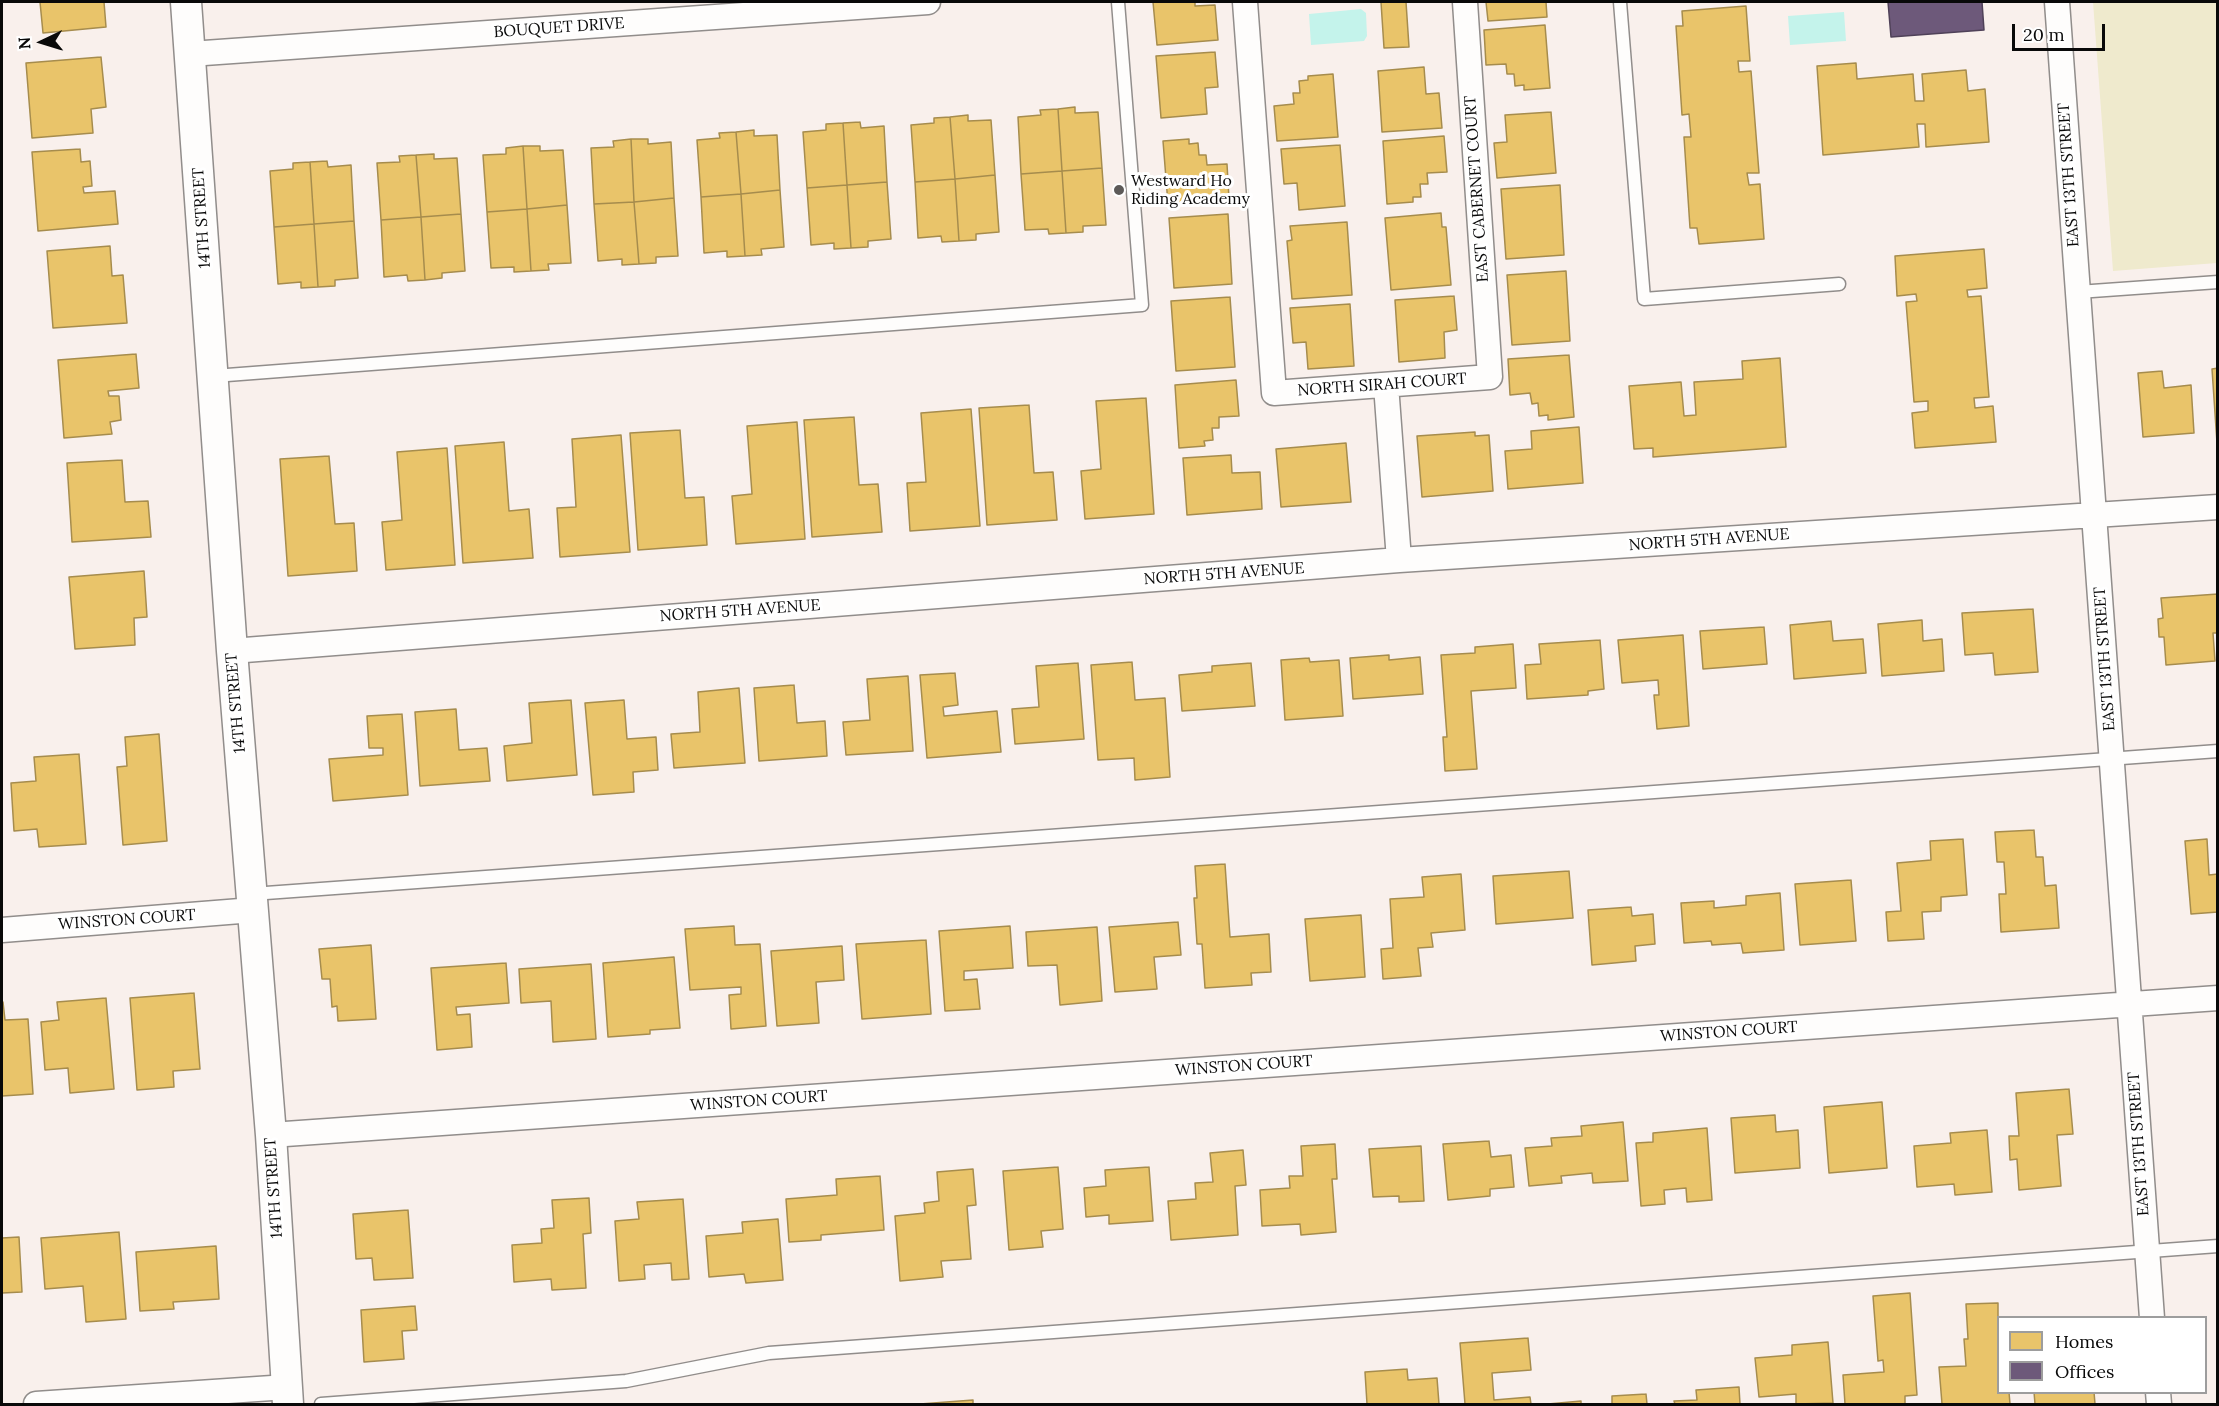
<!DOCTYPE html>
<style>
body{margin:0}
#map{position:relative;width:2219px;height:1406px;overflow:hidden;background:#f9f0ec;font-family:Lora,serif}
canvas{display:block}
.frame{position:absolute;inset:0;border:3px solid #090909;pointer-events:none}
.legend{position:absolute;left:1997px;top:1316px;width:210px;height:78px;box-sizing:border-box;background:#fff;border:2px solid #9d9d9d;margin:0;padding:8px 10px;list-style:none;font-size:18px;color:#090909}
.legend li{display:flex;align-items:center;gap:12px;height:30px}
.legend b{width:30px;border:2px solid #9d9d9d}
.north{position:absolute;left:12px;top:12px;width:60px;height:60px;-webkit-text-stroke:4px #fff;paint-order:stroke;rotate:266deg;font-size:16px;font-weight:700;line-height:24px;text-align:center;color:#090909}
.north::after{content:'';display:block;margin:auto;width:21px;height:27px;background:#090909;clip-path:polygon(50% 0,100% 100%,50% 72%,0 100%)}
.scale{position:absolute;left:2012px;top:24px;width:93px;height:27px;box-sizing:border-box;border:3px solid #090909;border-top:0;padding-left:8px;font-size:18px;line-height:21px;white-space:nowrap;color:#090909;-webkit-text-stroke:4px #fff;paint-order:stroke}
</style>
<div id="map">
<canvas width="2219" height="1406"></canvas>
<div class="frame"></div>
<ul class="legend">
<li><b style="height:16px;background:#e9c46a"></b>Homes</li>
<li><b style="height:16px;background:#6d597a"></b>Offices</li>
</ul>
<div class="north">N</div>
<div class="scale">20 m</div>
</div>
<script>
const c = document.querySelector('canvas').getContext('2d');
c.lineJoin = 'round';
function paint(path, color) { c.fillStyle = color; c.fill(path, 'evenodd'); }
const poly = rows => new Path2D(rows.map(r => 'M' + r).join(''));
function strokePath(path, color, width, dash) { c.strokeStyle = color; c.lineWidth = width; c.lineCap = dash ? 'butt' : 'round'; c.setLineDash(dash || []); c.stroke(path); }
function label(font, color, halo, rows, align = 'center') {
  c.font = font + ' Lora,serif'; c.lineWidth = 6; c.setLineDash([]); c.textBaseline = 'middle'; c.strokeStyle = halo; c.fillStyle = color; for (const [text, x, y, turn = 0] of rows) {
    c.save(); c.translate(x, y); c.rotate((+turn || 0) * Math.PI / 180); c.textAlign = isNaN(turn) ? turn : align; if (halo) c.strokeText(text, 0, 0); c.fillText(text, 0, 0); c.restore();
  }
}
paint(poly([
 [2093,2,2217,2,2217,263,2113,271]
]), '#efeacd');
paint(poly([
 [1361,9,1366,13,1367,36,1364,41,1311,45,1309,14],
 [1844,12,1846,41,1790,45,1788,16]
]), '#c4f3eb');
const homes = poly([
 [40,2,104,2,106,27,43,33,40,2],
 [1153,2,1195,2,1195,6,1215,5,1218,40,1157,45,1153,2],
 [1381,2,1406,2,1409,47,1384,48,1381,2],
 [1486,2,1546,2,1547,17,1488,21,1486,2],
 [1746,6,1750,61,1738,61,1739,72,1751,71,1759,173,1747,173,1749,185,1760,184,1764,239,1699,244,1697,228,1690,228,1684,137,1691,137,1689,114,1682,115,1676,26,1683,26,1682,11,1746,6],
 [1545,25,1550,88,1524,90,1524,85,1515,86,1514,74,1507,74,1506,64,1486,65,1484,30,1545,25],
 [1215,52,1218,87,1205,88,1207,114,1161,118,1156,56,1215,52],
 [101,57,106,107,91,109,93,133,32,138,26,63,101,57],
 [1856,63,1857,79,1913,74,1915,101,1924,101,1922,74,1966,70,1968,91,1985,89,1989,142,1926,147,1925,124,1917,124,1919,147,1823,155,1817,66,1856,63],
 [1424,67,1426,94,1439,93,1442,128,1382,132,1378,71,1424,67],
 [1333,74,1338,137,1277,141,1274,106,1294,104,1293,93,1300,93,1299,81,1308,80,1308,76,1333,74],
 [1075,107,1075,113,1098,112,1102,168,1062,171,1058,109,1075,107],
 [1058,109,1062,171,1021,174,1018,117,1041,115,1040,110,1058,109],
 [1551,112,1556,173,1497,178,1494,143,1507,142,1505,115,1551,112],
 [968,115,968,121,991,120,995,175,955,179,950,117,968,115],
 [950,117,955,179,915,182,911,125,934,123,934,118,950,117],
 [860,122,861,128,884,126,887,182,847,185,843,123,860,122],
 [843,123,847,185,807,188,803,132,826,130,826,124,843,123],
 [754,130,754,136,777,135,780,190,741,194,736,132,754,130],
 [736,132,741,194,701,197,697,140,720,138,719,133,736,132],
 [1444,136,1447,172,1427,173,1428,184,1420,184,1421,197,1413,197,1413,202,1387,204,1383,141,1444,136],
 [631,139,634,202,594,204,591,148,614,147,613,141,631,139],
 [631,139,648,139,648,144,671,142,674,198,634,202,631,139],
 [1189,139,1189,144,1198,143,1199,155,1206,155,1207,165,1227,164,1229,199,1168,204,1163,141,1189,139],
 [1340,145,1345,206,1299,210,1297,183,1284,184,1281,149,1340,145],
 [523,146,527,209,487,212,483,155,506,154,506,148,523,146],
 [523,146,540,146,540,151,563,150,567,205,527,209,523,146],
 [80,149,81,162,90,161,92,186,83,187,84,193,115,191,118,224,38,231,32,152,80,149],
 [434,154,434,159,457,158,461,214,421,217,416,155,434,154],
 [416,155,421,217,381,220,377,163,400,162,399,156,416,155],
 [327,161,328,167,351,165,354,221,314,224,310,162,327,161],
 [310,162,314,224,274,227,270,171,293,169,293,163,310,162],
 [1102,168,1106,225,1083,226,1083,232,1066,233,1062,171,1102,168],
 [1062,171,1066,233,1049,234,1048,229,1025,230,1021,174,1062,171],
 [995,175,999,232,976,234,976,240,959,241,955,179,995,175],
 [955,179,959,241,942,242,941,236,918,238,915,182,955,179],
 [887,182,891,239,868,241,868,247,851,248,847,185,887,182],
 [847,185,851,248,834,249,834,243,811,245,807,188,847,185],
 [1560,185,1564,255,1506,259,1501,189,1560,185],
 [780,190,784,247,761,249,762,255,745,256,741,194,780,190],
 [741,194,745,256,727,257,727,251,704,253,701,197,741,194],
 [674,198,678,256,656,257,656,263,639,264,634,202,674,198],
 [634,202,639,264,622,265,622,259,598,261,594,204,634,202],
 [567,205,571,263,548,264,549,270,531,271,527,209,567,205],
 [527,209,531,271,514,272,514,267,491,268,487,212,527,209],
 [1441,213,1442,227,1446,227,1451,285,1391,290,1385,218,1441,213],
 [461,214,465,271,442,273,442,278,425,280,421,217,461,214],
 [1228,214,1232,284,1174,288,1169,218,1228,214],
 [421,217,425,280,408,281,407,275,384,277,381,220,421,217],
 [354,221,358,278,335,280,335,286,318,287,314,224,354,221],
 [1347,222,1352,295,1292,299,1287,241,1292,240,1290,226,1347,222],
 [314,224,318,287,301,288,301,282,278,284,274,227,314,224],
 [110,246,112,276,123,275,127,323,53,328,47,251,110,246],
 [1984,249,1987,288,1967,290,1968,297,1981,296,1989,397,1974,398,1975,408,1993,406,1996,442,1915,448,1912,413,1928,411,1928,401,1914,402,1906,302,1917,301,1916,294,1897,296,1895,256,1984,249],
 [1566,271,1570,341,1512,345,1507,275,1566,271],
 [1454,296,1457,330,1444,332,1445,358,1399,362,1395,300,1454,296],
 [1230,297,1235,367,1176,371,1171,301,1230,297],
 [1350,304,1354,366,1308,369,1306,342,1293,343,1290,308,1350,304],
 [136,354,139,388,108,391,109,396,119,396,121,420,110,422,112,434,64,438,58,360,136,354],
 [1569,355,1574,417,1548,420,1548,415,1539,416,1538,403,1532,404,1530,393,1510,395,1508,359,1569,355],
 [1780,358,1786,447,1653,457,1653,448,1634,449,1629,386,1681,382,1684,416,1696,415,1694,382,1743,379,1742,361,1780,358],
 [2218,368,2218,443,2217,443,2212,369,2218,368],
 [2162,371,2164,388,2191,385,2194,433,2143,437,2138,373,2162,371],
 [1236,380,1239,416,1219,417,1219,428,1212,428,1213,440,1204,441,1205,446,1179,448,1175,385,1236,380],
 [1146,398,1154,514,1085,519,1081,471,1101,469,1096,401,1146,398],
 [1029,405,1034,473,1053,472,1057,520,987,525,979,408,1029,405],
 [971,409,980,526,910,531,907,483,926,482,921,413,971,409],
 [854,417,859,485,878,484,882,532,812,537,804,420,854,417],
 [797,422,805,539,736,544,732,496,752,494,747,426,797,422],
 [1579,427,1583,483,1508,489,1505,451,1532,449,1531,431,1579,427],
 [680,430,685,498,704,497,707,545,638,550,630,433,680,430],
 [1475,432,1475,436,1489,435,1493,491,1422,497,1417,436,1475,432],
 [621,435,630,552,560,557,557,508,576,507,572,439,621,435],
 [504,442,509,511,529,509,533,558,463,563,455,446,504,442],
 [1346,443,1351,502,1281,507,1276,449,1346,443],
 [447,448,455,565,386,570,382,522,402,520,397,452,447,448],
 [1231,455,1232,473,1260,472,1262,509,1187,515,1183,458,1231,455],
 [329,456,335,524,354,523,357,571,288,576,280,459,329,456],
 [122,460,125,502,148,501,151,537,72,542,67,463,122,460],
 [144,571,147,617,134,618,135,645,75,649,69,577,144,571],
 [2218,594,2218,633,2213,633,2215,661,2166,665,2164,637,2159,637,2158,619,2163,618,2161,598,2218,594],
 [2033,609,2038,672,1995,675,1993,653,1965,655,1962,613,2033,609],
 [1922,620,1923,641,1942,639,1944,671,1882,676,1878,624,1922,620],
 [1831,621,1833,641,1863,639,1866,673,1794,679,1790,625,1831,621],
 [1764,627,1767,664,1703,669,1700,631,1764,627],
 [1683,635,1689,726,1657,729,1654,695,1659,695,1658,680,1622,683,1618,640,1683,635],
 [1600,640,1604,689,1588,691,1588,695,1527,699,1525,665,1541,664,1539,644,1600,640],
 [1513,644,1516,688,1471,691,1477,769,1445,771,1443,737,1447,737,1441,655,1475,653,1475,647,1513,644],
 [1389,655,1389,660,1420,657,1423,694,1353,699,1350,658,1389,655],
 [1309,658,1310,662,1339,660,1343,716,1285,720,1281,660,1309,658],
 [1132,662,1135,700,1165,698,1170,777,1135,780,1134,758,1098,760,1091,665,1132,662],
 [1078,663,1084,739,1015,744,1012,709,1039,707,1036,666,1078,663],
 [1251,663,1255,706,1182,711,1179,675,1212,672,1212,666,1251,663],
 [955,673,958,705,943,707,944,716,997,711,1001,752,927,758,920,675,955,673],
 [908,676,913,751,846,755,843,722,870,720,867,679,908,676],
 [794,685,797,723,825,721,827,756,759,761,754,688,794,685],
 [739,688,745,763,674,768,671,734,700,732,698,692,739,688],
 [571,700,577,775,507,781,504,746,532,743,529,703,571,700],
 [624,700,627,739,656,737,658,770,633,772,634,792,593,795,585,703,624,700],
 [456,709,459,750,487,748,490,781,420,786,415,712,456,709],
 [402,714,408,795,333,801,329,759,383,755,383,748,369,748,367,716,402,714],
 [159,734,167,841,123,845,117,767,127,766,125,737,159,734],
 [79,754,86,844,39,847,37,829,14,831,11,783,36,781,34,757,79,754],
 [2034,830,2036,857,2043,857,2045,886,2056,885,2059,928,2001,932,1999,894,2006,894,2004,862,1997,862,1995,832,2034,830],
 [1963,839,1967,895,1941,897,1941,911,1922,912,1924,939,1888,941,1886,912,1901,911,1897,863,1931,860,1930,841,1963,839],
 [2207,839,2209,875,2218,874,2218,912,2191,914,2185,841,2207,839],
 [1225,864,1230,937,1269,934,1271,972,1251,973,1252,985,1205,988,1202,944,1197,944,1194,898,1197,898,1195,866,1225,864],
 [1569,871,1573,918,1496,924,1493,876,1569,871],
 [1461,874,1465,930,1431,933,1433,947,1418,948,1421,976,1383,979,1381,949,1393,948,1390,899,1424,897,1422,877,1461,874],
 [1851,880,1856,941,1800,945,1795,884,1851,880],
 [1780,893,1784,950,1743,953,1741,943,1712,945,1711,941,1684,943,1681,903,1714,901,1714,908,1746,905,1746,896,1780,893],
 [1631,907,1632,916,1653,914,1655,944,1635,946,1636,961,1592,965,1588,910,1631,907],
 [1361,915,1365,977,1310,981,1305,919,1361,915],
 [1178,922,1181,955,1154,957,1157,989,1115,992,1109,927,1178,922],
 [734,926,735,945,760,944,766,1026,731,1029,729,995,741,994,741,987,690,990,685,929,734,926],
 [1010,926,1013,968,964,971,964,980,977,979,980,1009,945,1011,939,931,1010,926],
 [1097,927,1102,1001,1060,1005,1057,965,1028,966,1026,932,1097,927],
 [926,940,931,1014,862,1019,856,944,926,940],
 [371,945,376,1019,338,1021,337,1006,332,1007,330,979,322,979,319,949,371,945],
 [842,946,844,980,816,982,819,1023,777,1026,771,951,842,946],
 [674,957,680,1028,650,1030,650,1034,608,1037,603,963,674,957],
 [506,963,509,1003,456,1007,457,1015,470,1014,472,1047,437,1050,431,968,506,963],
 [591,964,596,1039,553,1042,551,1001,521,1003,519,969,591,964],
 [194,993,200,1069,173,1071,174,1087,137,1090,130,998,194,993],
 [106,998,114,1089,70,1093,68,1068,45,1070,41,1022,59,1020,57,1002,106,998],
 [3,1002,5,1020,28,1019,33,1094,2,1096,2,1003,3,1002],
 [2069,1089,2073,1134,2057,1135,2061,1186,2019,1190,2017,1159,2010,1160,2009,1136,2019,1136,2016,1093,2069,1089],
 [1882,1102,1887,1168,1829,1173,1824,1107,1882,1102],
 [1775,1115,1776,1132,1798,1130,1800,1168,1735,1173,1731,1118,1775,1115],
 [1623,1122,1628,1181,1593,1183,1592,1173,1561,1176,1562,1183,1529,1186,1525,1148,1552,1146,1551,1138,1582,1136,1581,1126,1623,1122],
 [1707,1128,1712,1200,1687,1202,1686,1188,1664,1190,1665,1204,1641,1206,1636,1143,1653,1142,1653,1133,1707,1128],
 [1987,1130,1992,1192,1955,1195,1954,1184,1917,1187,1914,1146,1951,1143,1950,1133,1987,1130],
 [1489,1141,1491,1157,1511,1155,1514,1187,1490,1189,1490,1196,1448,1200,1443,1144,1489,1141],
 [1335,1144,1337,1179,1332,1179,1336,1232,1301,1235,1300,1224,1262,1226,1260,1190,1290,1188,1289,1176,1303,1176,1301,1146,1335,1144],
 [1421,1146,1424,1201,1399,1202,1399,1196,1373,1197,1369,1149,1421,1146],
 [1243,1150,1246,1185,1235,1186,1238,1235,1171,1240,1168,1201,1196,1199,1195,1183,1213,1182,1210,1153,1243,1150],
 [1058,1167,1063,1229,1041,1231,1043,1247,1009,1250,1003,1171,1058,1167],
 [1149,1167,1153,1221,1109,1224,1109,1215,1086,1217,1084,1188,1106,1186,1105,1170,1149,1167],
 [973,1169,976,1205,967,1206,971,1259,941,1261,943,1277,900,1281,895,1216,925,1213,924,1203,939,1201,937,1172,973,1169],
 [880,1176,884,1230,821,1235,821,1240,789,1242,786,1199,837,1195,836,1179,880,1176],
 [589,1198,591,1233,583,1234,586,1288,552,1290,551,1279,514,1282,512,1245,542,1243,541,1229,554,1228,552,1200,589,1198],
 [683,1199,689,1279,672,1280,671,1263,644,1265,645,1279,619,1281,615,1221,639,1219,637,1202,683,1199],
 [408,1210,413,1278,374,1280,372,1258,356,1259,353,1214,408,1210],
 [778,1219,783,1280,746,1283,744,1274,709,1277,706,1236,743,1233,742,1222,778,1219],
 [119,1232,126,1319,86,1322,83,1286,45,1289,41,1238,119,1232],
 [19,1237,22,1292,2,1293,2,1238,19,1237],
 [216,1246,219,1299,173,1302,174,1309,140,1311,136,1252,216,1246],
 [1910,1293,1917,1395,1905,1396,1905,1404,1845,1404,1843,1375,1884,1372,1883,1360,1878,1361,1873,1296,1910,1293],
 [1998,1303,1998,1392,2009,1392,2010,1404,1942,1404,1939,1367,1966,1366,1964,1339,1968,1339,1966,1304,1998,1303],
 [415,1306,417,1330,402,1331,404,1359,364,1362,361,1310,415,1306],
 [1528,1338,1531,1370,1492,1373,1494,1400,1530,1397,1531,1404,1465,1404,1460,1343,1528,1338],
 [1828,1342,1833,1403,1796,1404,1796,1394,1759,1397,1755,1358,1792,1355,1792,1345,1828,1342],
 [1407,1369,1408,1380,1437,1378,1439,1404,1367,1404,1365,1372,1407,1369],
 [1739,1387,1740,1404,1675,1404,1674,1401,1697,1400,1696,1390,1739,1387],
 [2034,1392,2094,1392,2095,1404,2035,1404,2034,1392],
 [1646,1394,1647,1404,1612,1404,1612,1396,1646,1394],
 [973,1400,973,1404,920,1404,973,1400],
 [1581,1401,1581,1404,1548,1404,1581,1401]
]);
paint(homes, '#e9c46a');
strokePath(homes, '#a68c4d', 1.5);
const offices = poly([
 [1888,2,1982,2,1984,30,1891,37,1888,2]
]);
paint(offices, '#6d597a');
strokePath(offices, '#4f4158', 1.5);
const service = poly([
 [1620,2,1644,299,1839,284],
 [2078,292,2218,282],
 [214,376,1142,305,1118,2],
 [252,894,2218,751],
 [321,1404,626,1381,769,1353,2218,1246]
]);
const minor = poly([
 [1245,2,1274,393,1490,377,1465,2],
 [2057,2,2152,1318],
 [190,54,928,2],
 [1386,385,1399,560],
 [232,651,1399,560,2218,507],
 [2,930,253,910],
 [271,1135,2218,998],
 [2158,1392,2159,1404],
 [36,1404,287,1387]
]);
const tertiary = poly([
 [186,2,232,651,271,1135,288,1404]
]);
strokePath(service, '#918d8b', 15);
strokePath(minor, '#918d8b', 27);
strokePath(tertiary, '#918d8b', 33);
strokePath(service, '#fefdfc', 12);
strokePath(minor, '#fefdfc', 24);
strokePath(tertiary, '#fefdfc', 30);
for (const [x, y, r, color] of [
 [1119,190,6,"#5d5a58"]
]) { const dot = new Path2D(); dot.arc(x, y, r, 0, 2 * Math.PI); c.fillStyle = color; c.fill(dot); strokePath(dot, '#fff', 2); }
label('16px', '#090909', '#fff', [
 ["BOUQUET DRIVE",559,28,-4],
 ["EAST 13TH STREET",2069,175,-94],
 ["EAST CABERNET COURT",1477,189,-94],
 ["14TH STREET",202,218,-94],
 ["NORTH SIRAH COURT",1382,385,-4],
 ["NORTH 5TH AVENUE",1709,540,-4],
 ["NORTH 5TH AVENUE",1224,574,-4],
 ["NORTH 5TH AVENUE",740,611,-4],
 ["EAST 13TH STREET",2105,659,-94],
 ["14TH STREET",236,703,-95],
 ["WINSTON COURT",127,920,-4],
 ["WINSTON COURT",1729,1032,-4],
 ["WINSTON COURT",1244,1066,-4],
 ["WINSTON COURT",759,1101,-4],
 ["EAST 13TH STREET",2139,1144,-94],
 ["14TH STREET",274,1188,-94]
]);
label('16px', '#090909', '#fff', [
 ["Westward Ho",1131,181],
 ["Riding Academy",1131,199]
], 'left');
</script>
